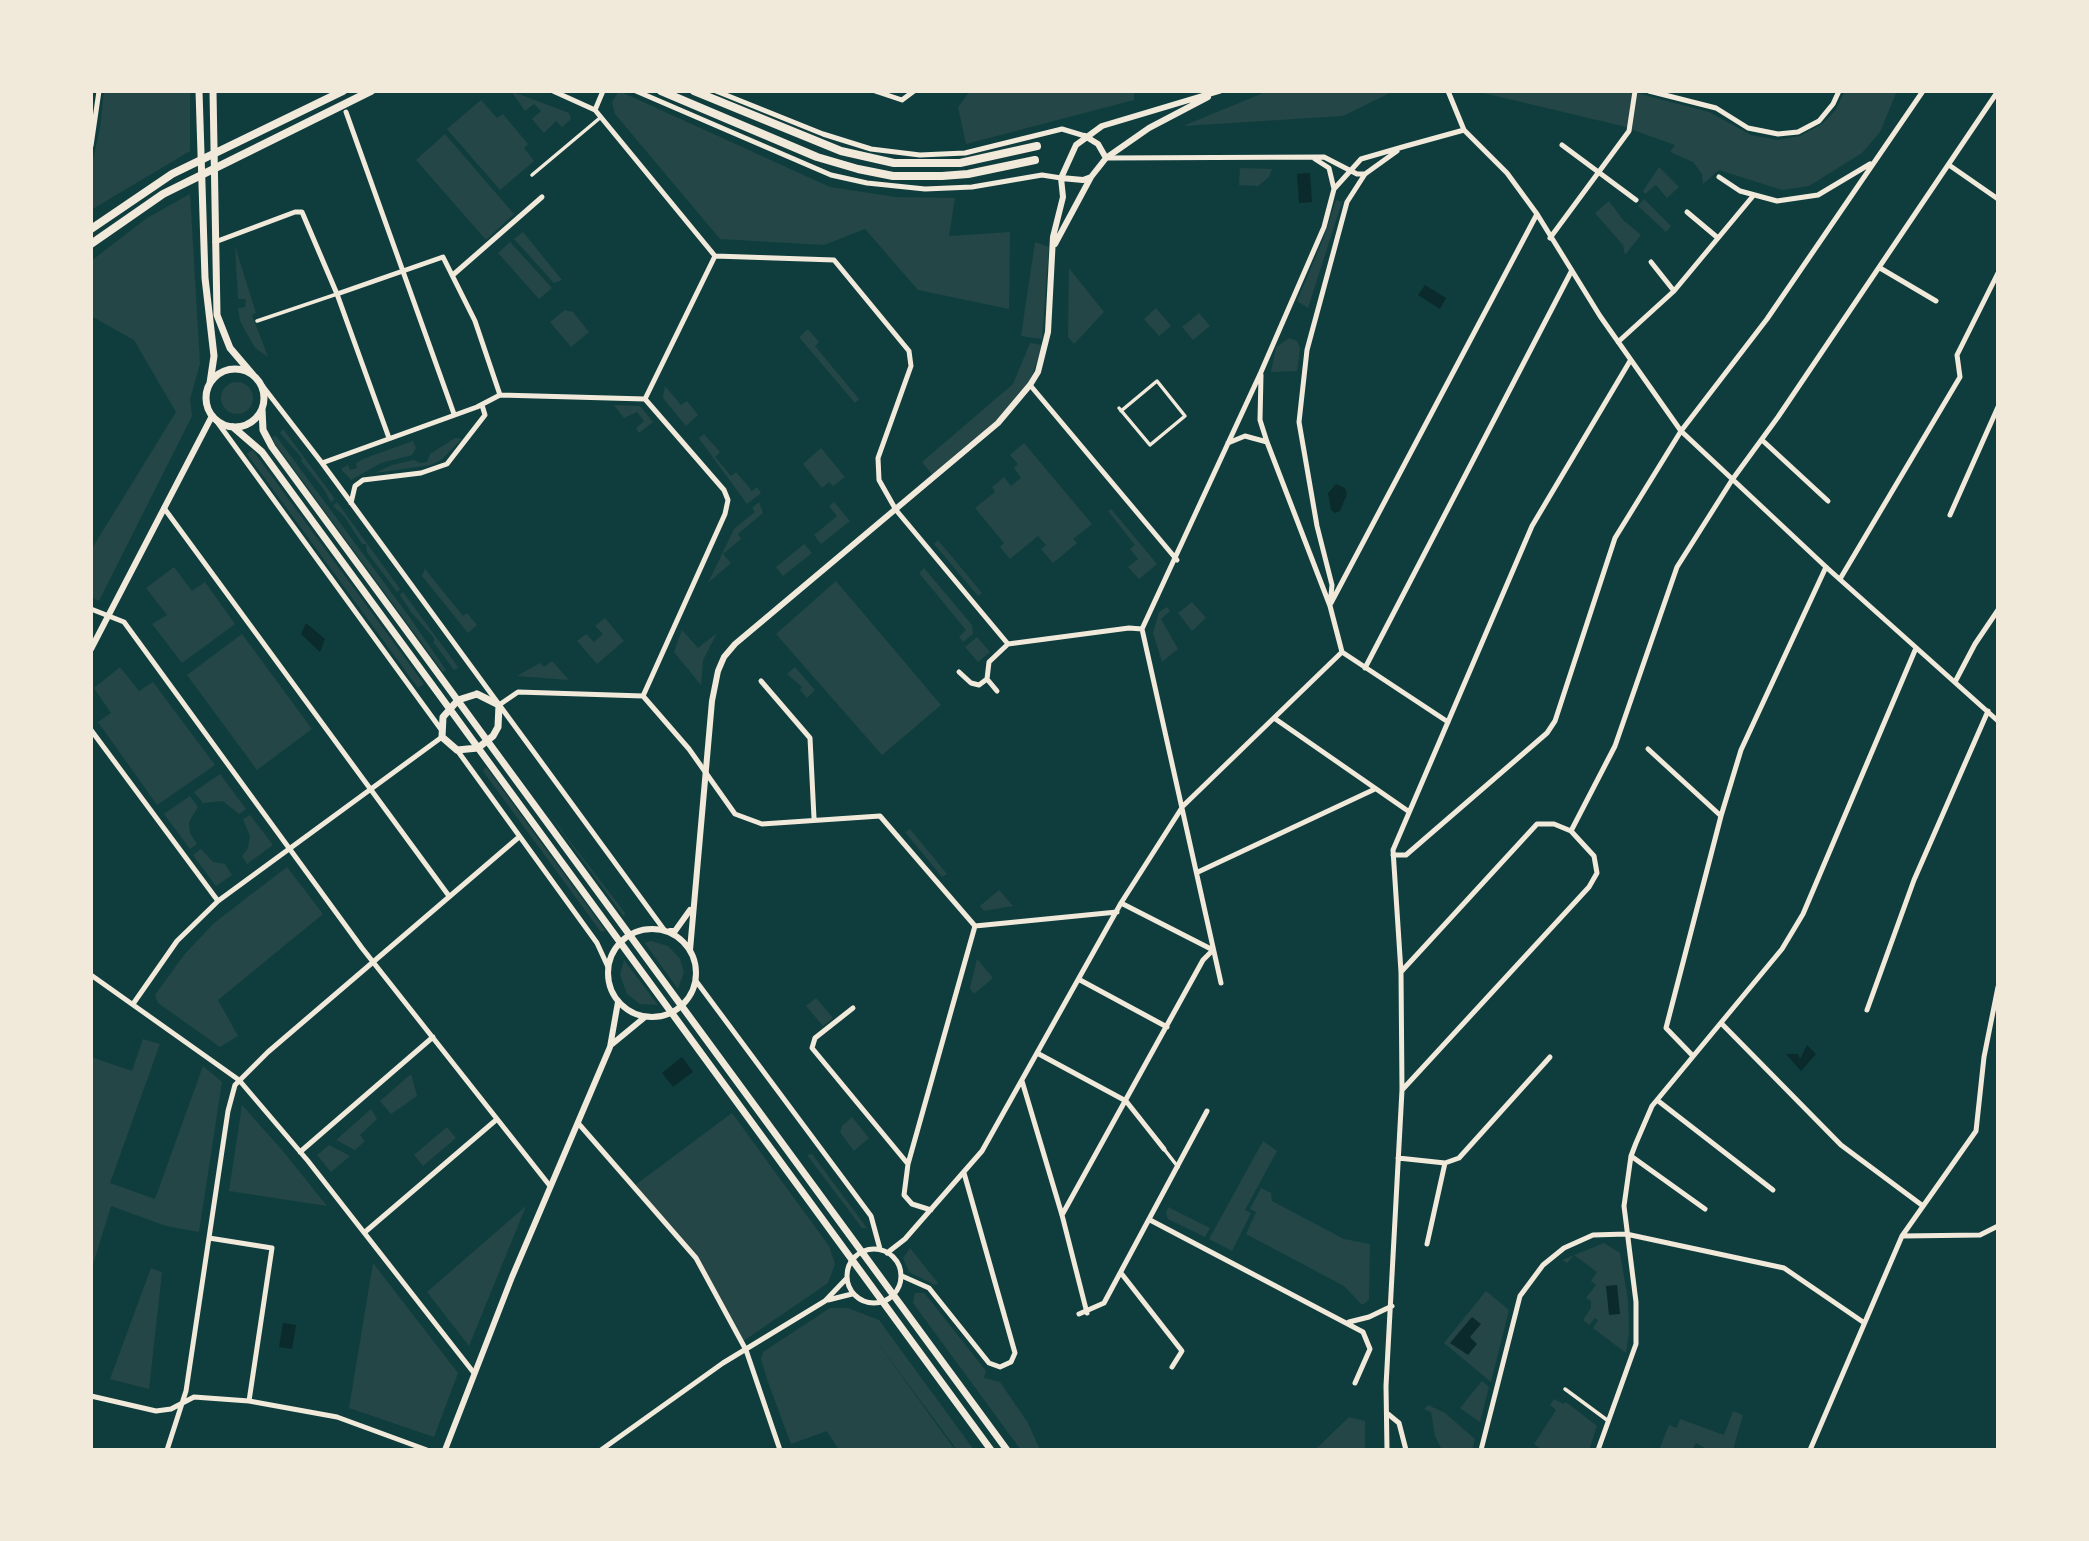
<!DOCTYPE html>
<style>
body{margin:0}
#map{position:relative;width:2089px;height:1541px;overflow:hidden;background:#0f3d3e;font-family:Rubik,sans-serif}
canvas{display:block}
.frame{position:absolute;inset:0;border:93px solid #f1e9da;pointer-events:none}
</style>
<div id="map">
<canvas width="2089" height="1541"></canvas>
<div class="frame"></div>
</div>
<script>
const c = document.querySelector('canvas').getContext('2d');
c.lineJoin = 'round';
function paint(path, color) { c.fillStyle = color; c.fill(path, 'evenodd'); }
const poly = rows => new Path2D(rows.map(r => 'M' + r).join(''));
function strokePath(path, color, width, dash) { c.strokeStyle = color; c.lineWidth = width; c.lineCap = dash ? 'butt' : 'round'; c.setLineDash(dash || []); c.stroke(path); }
paint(poly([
 [104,91,190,91,190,151,91,210,91,169,100,128],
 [511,91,569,113,571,119,562,127,556,121,544,133,532,119,541,111,534,104,525,111],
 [619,91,830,187,896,197,955,198,949,236,1010,232,1009,309,918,290,865,229,824,245,720,239,615,114,612,102],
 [970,91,1134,91,1134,100,966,144,958,107],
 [1268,91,1394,91,1343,116,1183,126],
 [1475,91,1629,91,1709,112,1751,135,1778,140,1800,136,1822,124,1835,111,1845,91,1897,91,1880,132,1862,153,1809,186,1782,190,1719,170,1703,184,1702,174,1693,162,1670,152,1675,145,1622,126],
 [481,100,497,118,503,114,528,144,524,148,534,161,500,190,447,129],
 [445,134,514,214,486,240,416,160],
 [1659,167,1679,187,1667,198,1656,185,1645,194,1643,191],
 [1240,168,1272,169,1269,177,1258,186,1239,185],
 [190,194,200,364,190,399,192,416,99,601,91,597,91,550,176,412,134,340,91,316,91,261,147,218],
 [1644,199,1671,226,1666,232,1638,206],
 [1336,200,1342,202,1308,308,1297,301,1324,237],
 [1609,201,1623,220,1641,235,1625,255,1623,245,1595,213],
 [523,232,562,280,554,283,514,239],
 [510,242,552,288,539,299,498,253],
 [1035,242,1049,247,1042,339,1021,336],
 [235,246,256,313,252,315,268,357,255,348,240,321,238,308,245,307,246,299,238,299],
 [1069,268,1104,312,1074,344,1068,337],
 [1156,308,1171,326,1159,336,1144,319],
 [565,310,573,312,589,332,571,347,550,322],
 [1199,313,1210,326,1193,340,1182,327],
 [808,329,819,342,815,346,859,399,855,403,799,337],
 [1289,338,1297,341,1300,348,1297,371,1271,372,1276,347],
 [1030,343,1043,345,1029,383,997,420,933,476,922,462,1013,384],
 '221 398a16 16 0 1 1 32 0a16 16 0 1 1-32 0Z',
 [665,386,681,405,687,401,698,415,686,426,663,398],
 [614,405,640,406,653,422,639,433,636,428,644,421,637,412,624,418],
 [283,429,335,499,331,502,323,488,301,461,302,458,280,433],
 [695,433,699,438,704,434,720,452,715,457,731,476,736,472,752,491,757,487,761,493,747,504],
 [276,436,408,615,446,670,443,672,274,442,272,437],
 [455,438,462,439,441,460,431,465,375,473,392,465,414,460,420,463,427,462,430,454],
 [413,441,416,448,412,455,381,463,351,480,341,469,348,465,350,470,357,468,356,463,363,459],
 [1024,443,1092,524,1073,539,1077,543,1053,563,1041,549,1046,545,1038,536,1010,559,1000,547,1004,543,975,508,995,492,992,487,1004,477,1011,486,1021,478,1014,468,1018,464,1010,455],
 [821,448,845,477,833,486,829,482,822,488,803,464],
 [252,450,254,452,424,684,418,688,247,454],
 [337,502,400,589,397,592,367,552,366,544,362,544,344,516,333,506],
 [759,502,763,513,738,534,741,539,723,554,731,563,708,583,734,529,755,512,752,508],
 [834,502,850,521,821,544,814,535,837,516,829,506],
 [1111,509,1157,564,1139,579,1128,567,1138,559,1130,549,1135,545,1108,511],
 [938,540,982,593,978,596,934,544],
 [804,544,812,553,783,576,776,567],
 [174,567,192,591,205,582,235,624,182,663,152,624,167,615,146,588],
 [924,568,972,625,973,634,963,642,959,637,966,630,919,573],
 [425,569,463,616,467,613,477,625,468,633,422,576],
 [836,581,941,705,882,755,776,634],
 [403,592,458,667,457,669,454,670,434,643,434,638,411,612,400,595],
 [1192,602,1206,618,1192,631,1178,613],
 [1167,607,1170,611,1161,619,1178,649,1162,662,1153,633,1159,612],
 [605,618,624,641,597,664,577,641,586,634,594,642,603,634,595,626],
 [682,630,698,648,717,633,703,660,701,685,674,652],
 [242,634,312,729,257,770,187,675],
 [977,637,990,652,978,662,965,647],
 [552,661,569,680,517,676,540,663,544,667],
 [120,667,139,691,153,682,215,765,157,805,98,722,111,713,94,688],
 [795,667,815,690,807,698,800,690,802,687,787,674],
 [486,767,605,930,605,931,601,932,483,771],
 [220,774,246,809,239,814,223,801,203,803,194,792],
 [190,796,198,807,189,822,190,833,197,844,190,849,164,814],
 [543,806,625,913,624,917,572,846],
 [250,815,273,845,247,864,242,856,248,848,250,836,243,819],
 [910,829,947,874,942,877,905,832],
 [201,849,213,862,225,864,232,875,216,886,193,855],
 [287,867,323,914,218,1000,238,1036,220,1047,158,1003,155,995,184,955,214,923],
 [999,890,1013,906,984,911,980,906],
 [651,941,668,946,680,959,684,972,678,989,645,943],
 [977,959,993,978,974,994,970,988],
 [624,960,658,1005,640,1004,627,994,620,975],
 [816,998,833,1018,823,1026,806,1006],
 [143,1039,160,1044,110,1183,155,1199,203,1066,222,1082,199,1232,166,1226,111,1206,91,1271,91,1057,132,1071],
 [411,1074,417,1096,391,1114,380,1101],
 [242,1105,282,1150,327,1206,229,1191],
 [371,1109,377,1119,360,1135,365,1141,355,1150,336,1140],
 [732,1113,829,1246,835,1264,828,1283,742,1342,696,1258,634,1186],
 [852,1117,869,1138,854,1151,840,1132,842,1126],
 [447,1127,456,1138,423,1166,414,1155],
 [1263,1141,1277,1151,1245,1210,1251,1213,1232,1251,1209,1239],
 [329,1145,350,1156,331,1172,317,1155],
 [812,1154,867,1228,862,1228,807,1155],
 [1261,1188,1271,1193,1272,1201,1344,1239,1370,1244,1369,1300,1362,1305,1344,1286,1246,1234,1256,1212,1250,1209],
 [526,1206,469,1346,427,1292],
 [1168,1207,1210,1228,1205,1237,1168,1219,1166,1213],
 [1604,1243,1620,1253,1628,1300,1629,1333,1626,1353,1593,1328,1598,1320,1595,1318,1589,1325,1583,1320,1591,1308,1591,1301,1586,1298,1596,1285,1591,1281,1597,1272,1574,1255,1567,1263,1562,1260],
 [910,1248,938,1283,935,1285,909,1272,903,1258],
 [373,1263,458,1373,434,1437,349,1408],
 [151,1268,162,1272,149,1389,110,1379],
 [1486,1291,1509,1310,1491,1382,1444,1343],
 [915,1293,924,1293,930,1300,986,1371,984,1378,1000,1382,1028,1423,1040,1450,1021,1450,913,1303],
 [830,1308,848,1308,879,1320,974,1450,957,1450,872,1335,955,1450,839,1450,827,1431,791,1444,768,1382,761,1359,763,1352],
 [1482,1381,1489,1387,1480,1422,1460,1408],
 [1554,1399,1563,1404,1566,1402,1597,1426,1589,1450,1543,1450,1534,1444,1556,1410,1550,1405],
 [1428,1405,1445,1413,1475,1439,1472,1450,1442,1450,1435,1436,1431,1412,1424,1409],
 [1733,1411,1743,1415,1733,1450,1708,1450,1696,1443,1692,1450,1659,1450,1669,1425,1677,1428,1680,1419,1724,1435],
 [1349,1417,1365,1421,1365,1450,1315,1450]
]), '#244646');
paint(poly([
 [1310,173,1312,202,1299,203,1297,174],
 [1425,285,1446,298,1440,309,1418,295],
 [1336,484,1345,488,1347,494,1340,511,1335,513,1331,510,1328,493],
 [306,623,325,639,320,652,301,634],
 [1807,1045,1816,1054,1801,1071,1786,1054,1798,1054,1800,1059],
 [682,1057,693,1072,673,1087,662,1073],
 [1617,1285,1620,1314,1609,1315,1606,1286],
 [1472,1317,1481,1324,1470,1337,1477,1344,1468,1355,1450,1343],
 [283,1323,296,1325,292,1349,279,1347]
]), '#0a2a2b');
strokePath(poly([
 [532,175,601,117],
 [257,321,337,294],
 [1119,408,1150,445,1185,416,1157,381,1121,411],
 [1164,1149,1178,1167],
 [1565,1389,1607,1420]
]), '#f1e9da', 3.5);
strokePath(poly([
 [553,91,595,110],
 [603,91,595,110,715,256],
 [636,91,831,175,867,183,925,189,972,187,1042,175,1061,178],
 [716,91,823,134,871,149,920,155,965,153,1062,129,1085,136],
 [875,91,902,100,914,91],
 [1448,91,1464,130,1507,173,1537,214,1600,316,1681,431,1826,567,1998,721],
 [1649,91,1716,108,1748,128,1778,134,1798,132,1819,121,1833,104,1839,91],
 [346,112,454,414],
 [1562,145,1636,200],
 [91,146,99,91],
 [1406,146,1464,130],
 [1106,158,1324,157,1357,174,1365,174],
 [1315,159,1329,168,1334,189],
 [1949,165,1998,199],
 [1719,177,1740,191,1777,201,1818,195,1870,164],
 [1687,212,1718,238],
 [1550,238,1629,131,1635,91],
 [215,242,295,212,302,212,337,294,389,438],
 [715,256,834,260,909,351,911,366,878,458,879,480,896,510,1008,644,1129,628,1142,629],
 [1651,262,1674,291],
 [1880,268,1936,301],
 [454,274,542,197],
 [1618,342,1674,291,1753,196],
 [1261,375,1260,420,1267,442,1330,606,1342,652,1448,722],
 [261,384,322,463,665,931],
 [1030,385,1177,560],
 [500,395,645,399],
 [645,399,715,256],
 [215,419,440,728],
 [1762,440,1828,501],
 [1228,443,1245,436,1267,442],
 [322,463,477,407,500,395,475,321,443,257,337,294],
 [351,503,355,486,363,480,421,473,447,464,485,415,482,405],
 [164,508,449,896],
 [1950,515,1998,407],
 [1840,579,1960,377,1957,355,1998,273],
 [1331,603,1537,214],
 [1330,606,1332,585,1317,526,1299,422,1307,350,1347,202,1365,174,1397,151],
 [91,609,124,622,362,948,550,1186],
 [1365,668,1571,272],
 [959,672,971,683,979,685,987,679,989,662,1008,644],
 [987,679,997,691],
 [761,681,810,738,814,818],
 [1955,682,1975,644,1998,610],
 [643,696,725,514,728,500,724,490,645,399],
 [499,705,518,692,643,696,689,749,735,814,762,824,880,816,975,926],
 [1274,718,1408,811],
 [91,730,218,901],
 [1648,749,1721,816],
 [457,750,597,943,608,967],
 [1571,831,1615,746,1677,567,1732,480,1778,417,1998,91],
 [1393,855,1406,855,1547,733,1555,721,1615,538,1681,431,1767,319,1923,91],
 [1198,872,1375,789],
 [1121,903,1213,950],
 [975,926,1117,912],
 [1401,972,1537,824,1554,824,1571,831,1594,856,1597,873,1589,887,1402,1090],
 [91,975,239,1080,308,1161,474,1373],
 [1080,980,1167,1027],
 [696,981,871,1216,880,1249],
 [1221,983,1142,629,1261,372,1324,227,1334,189,1361,159,1406,146],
 [133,1004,177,941,218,901,442,737],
 [853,1008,815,1038,812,1048,908,1164],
 [1867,1010,1914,880,1988,711],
 [1722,1024,1841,1145,1923,1206],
 [1037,1053,1126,1101,1164,1149],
 [1692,1055,1666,1028,1721,816,1741,750,1826,567],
 [1022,1081,1062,1215,1087,1313],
 [1657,1100,1773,1190],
 [578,1123,696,1258,746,1350,780,1450],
 [300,1152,433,1037],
 [1631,1156,1705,1209],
 [1398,1158,1445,1163,1459,1158,1550,1057],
 [931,1210,912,1204,904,1195,908,1164,975,926],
 [1062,1215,1203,960,1213,950],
 [1150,1220,1363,1332,1370,1349,1355,1383],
 [365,1232,496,1120],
 [1902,1236,1980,1235,1998,1226],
 [209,1238,272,1248,249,1401],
 [1427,1244,1445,1163],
 '847 1276a27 27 0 1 1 54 0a27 27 0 1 1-54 0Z',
 [887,1253,905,1239,982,1151,1121,903,1183,806,1342,652],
 [1121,1273,1182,1351,1172,1367],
 [902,1276,929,1288,989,1363,1000,1367,1011,1362,1015,1353,964,1173],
 [828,1300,852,1294],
 [1079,1314,1104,1303,1207,1111],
 [1349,1322,1369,1317,1392,1306],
 [91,1396,156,1411,171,1409,194,1397,249,1401,337,1417,427,1450],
 [1388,1414,1399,1423,1406,1450],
 [167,1450,186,1391,228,1111,235,1085,268,1052,519,837],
 [601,1450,723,1363,825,1301,846,1279],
 [1387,1450,1386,1386,1402,1090,1401,972,1393,850,1532,526,1630,361],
 [1481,1450,1520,1296,1543,1265,1564,1248,1593,1235,1626,1234,1784,1268,1863,1322],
 [1598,1450,1636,1344,1636,1302,1624,1206,1631,1156,1636,1143,1652,1106,1782,949,1803,914,1916,648],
 [1810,1450,1902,1236,1976,1131,1984,1057,1998,987]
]), '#f1e9da', 5);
strokePath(poly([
 [1085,136,1098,144,1106,158],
 [1061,178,1083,180,1091,177],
 [1055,244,1091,177,1106,158,1149,128,1208,97],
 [91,649,212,416],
 '608 973a44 44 0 1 1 88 0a44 44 0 1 1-88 0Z',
 [670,931,675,931,690,910],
 [690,950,712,701,718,671,724,657,735,644,998,423,1030,385,1038,372,1048,332,1053,237,1063,197,1061,178,1076,145,1102,126,1219,91],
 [611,1045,645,1017],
 [445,1450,512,1277,610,1047,618,1002]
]), '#f1e9da', 6);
strokePath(poly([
 [199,91,205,278,214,356,210,383],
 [213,91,217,315,230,348,253,375],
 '206 398a29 29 0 1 1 58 0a29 29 0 1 1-58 0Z',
 [262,409,263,430,272,447,1007,1450],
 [233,427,262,452,991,1450],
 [477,694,499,705,498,727,493,736,478,748,457,750,442,737,443,717,458,700,477,694]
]), '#f1e9da', 7);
strokePath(poly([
 [661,91,817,157,858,169,893,176,942,176,968,174,1035,160],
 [694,91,841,151,894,163,960,163,1037,146],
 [91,229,172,174,343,91],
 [91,244,163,194,371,91]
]), '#f1e9da', 8);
</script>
